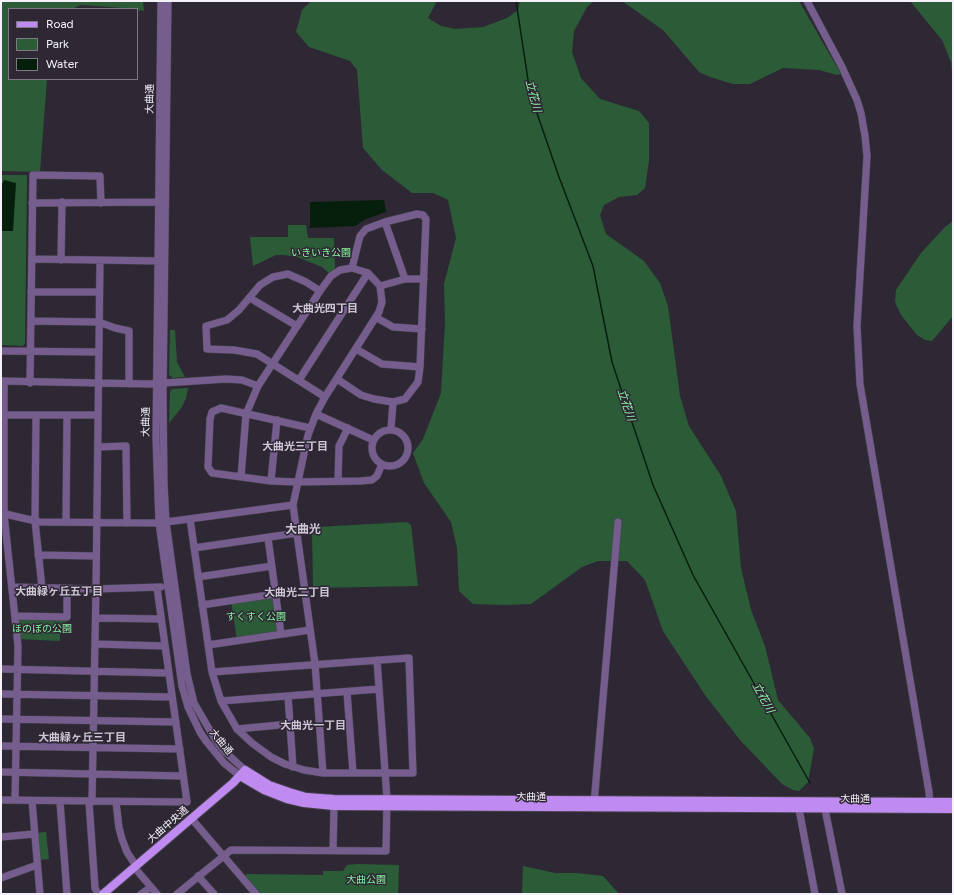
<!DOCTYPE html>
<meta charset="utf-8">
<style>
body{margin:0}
#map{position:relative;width:954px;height:895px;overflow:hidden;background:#2e2834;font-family:Figtree,sans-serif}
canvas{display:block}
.frame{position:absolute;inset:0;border:2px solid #f5f1fa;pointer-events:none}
.legend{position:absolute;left:8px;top:8px;width:130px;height:72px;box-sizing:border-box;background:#2e2834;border:1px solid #7e7883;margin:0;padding:5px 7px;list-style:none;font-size:12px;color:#f5f1fa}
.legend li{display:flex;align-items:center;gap:8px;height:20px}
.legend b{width:20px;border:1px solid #7e7883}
</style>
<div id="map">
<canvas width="954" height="895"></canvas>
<div class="frame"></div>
<ul class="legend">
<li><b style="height:5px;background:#c08bf1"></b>Road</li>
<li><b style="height:11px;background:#2b5c37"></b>Park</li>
<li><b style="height:11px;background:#061f0d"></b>Water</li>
</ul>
</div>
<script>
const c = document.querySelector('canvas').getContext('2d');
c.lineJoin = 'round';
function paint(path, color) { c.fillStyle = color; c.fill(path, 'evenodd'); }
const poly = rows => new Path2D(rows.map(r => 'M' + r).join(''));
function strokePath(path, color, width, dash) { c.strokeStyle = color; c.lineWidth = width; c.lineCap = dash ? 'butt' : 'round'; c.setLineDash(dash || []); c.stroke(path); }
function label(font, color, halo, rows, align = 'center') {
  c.font = font + ' Figtree,"Noto Sans JP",sans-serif'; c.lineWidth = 3; c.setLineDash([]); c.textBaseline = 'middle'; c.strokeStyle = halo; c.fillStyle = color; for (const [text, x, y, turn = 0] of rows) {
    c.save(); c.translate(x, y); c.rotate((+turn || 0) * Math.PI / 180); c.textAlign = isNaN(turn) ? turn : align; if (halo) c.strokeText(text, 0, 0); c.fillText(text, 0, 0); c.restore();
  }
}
paint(poly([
 [1,1,143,1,144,11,137,10,137,9,81,5,72,9,9,9,9,79,47,79,40,172,1,171],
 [311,1,437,1,428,18,441,26,455,29,483,27,507,18,518,10,520,1,594,1,587,7,574,31,572,52,581,78,600,99,639,111,649,123,649,161,645,188,637,195,619,197,604,205,600,215,606,234,644,261,660,283,668,306,680,396,689,426,721,476,736,511,741,568,751,610,765,646,778,700,810,738,814,749,808,782,799,791,793,790,782,784,740,740,705,695,663,631,645,580,627,561,598,561,582,567,531,604,505,605,473,604,459,591,457,548,451,522,424,483,413,453,423,439,441,393,445,323,444,284,456,238,448,200,433,193,412,193,382,170,363,148,357,70,350,61,309,47,296,32,302,10],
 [622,1,799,1,841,74,837,75,819,70,783,68,750,84,733,84,710,77,699,72,663,30],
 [910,1,953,1,953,82,951,62,942,40],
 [1,175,27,175,25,343,23,346,1,345],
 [953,221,953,316,932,341,925,340,917,335,901,315,895,302,896,290,921,253,945,227],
 [288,225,306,225,308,238,334,238,335,268,330,274,322,267,297,257,284,255,276,255,253,266,250,237,288,237],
 [170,330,175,330,177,362,185,377,173,378,169,375],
 [188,388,186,398,182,407,169,423,170,392,172,389],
 [407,522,411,525,418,586,313,588,312,532,317,527],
 [275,594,281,634,237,640,231,601],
 [15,616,69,619,60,628,60,641,18,639],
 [46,832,49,859,38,860,36,833],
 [357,864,399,865,398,894,260,894,246,878,246,874,323,875,323,871,343,871,347,865],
 [523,866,555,873,576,873,603,876,619,894,522,894]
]), '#2b5c37');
paint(poly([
 [4,180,16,183,13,231,1,231,1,186],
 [384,200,386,212,366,219,355,226,310,228,310,202]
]), '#061f0d');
strokePath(poly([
 [516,1,530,93,559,177,593,266,612,362,653,485,693,575,810,783]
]), '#061f0d', 1.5);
const minor = poly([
 [161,1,156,438,159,523,182,686,188,707,200,732,206,741,224,763,240,776],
 [168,1,163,394,164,484,166,522,187,674,194,703,215,739,224,751,245,770],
 [807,1,842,67,857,100,861,113,865,136,867,156,857,326,860,384,929,792,930,807],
 [32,203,164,202],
 [385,222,405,279],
 [32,259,161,261],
 [61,260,62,202],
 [380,286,405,279,424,279],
 [320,291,306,282,288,274,273,277,260,285,239,310,227,320,206,326,207,349,234,350,257,354,325,397],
 [31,292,99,292],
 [250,298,297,326],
 [377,318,393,327,422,329],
 [31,321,99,322,115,328,129,331,129,384],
 [356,349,382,364,420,367],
 [1,351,98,352],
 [337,379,361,395,374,399,393,402,405,399,418,382,420,367,426,219,423,215,417,214,385,222,366,229,360,236,352,268],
 [299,380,368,273],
 [1,381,149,384,226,379,242,380,258,386],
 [4,382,4,514,18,646,15,800],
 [30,383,33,175,100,176,101,203],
 [316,414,373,440],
 [4,415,98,415],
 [36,415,35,521,42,588],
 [310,428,221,408,212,412,210,419,208,467,212,473,271,481,297,482,360,481,372,480,377,476,382,464],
 [391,429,393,402],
 '372 448a18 18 0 1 1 36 0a18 18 0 1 1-36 0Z',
 [98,447,126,446,127,523],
 [241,477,246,414,258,386,320,291,331,276,340,270,352,268,368,273,380,286,382,302,379,312,325,397,316,414,308,435,293,505,315,664,323,773],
 [271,481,277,420],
 [338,481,339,446,348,428],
 [1,513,40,522,159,523,293,505],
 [190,519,212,672,221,701,237,729,252,743,271,757,285,764,304,770,323,773,413,773,409,658,212,672],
 [66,522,67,415],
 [268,538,281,634],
 [194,548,297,533],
 [38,555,96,556],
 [198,577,272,566],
 [12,587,96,589,161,587],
 [202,605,275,594],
 [15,616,67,617,67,588],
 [96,618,161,619],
 [95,644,165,646],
 [208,645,310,630],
 [1,669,168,673],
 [347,692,353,773],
 [1,694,172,697],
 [288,696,293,767],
 [221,701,379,689],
 [1,719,176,722],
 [237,729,290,724],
 [1,746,180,749],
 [1,772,183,776],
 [1,800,187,802,157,588],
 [32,801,40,894],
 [60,802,67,894],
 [89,802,95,888,98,894],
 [92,802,96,589,100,261],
 [116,802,119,828,122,839,127,852,136,866],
 [594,804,618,522],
 [799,809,815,894],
 [825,809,842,894],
 [191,818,256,894],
 [1,837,34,834],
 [333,850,334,806],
 [134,867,157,894],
 [198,876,214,894],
 [1,878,37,865],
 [141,894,151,887],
 [177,894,231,850,386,851,387,799,377,660]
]);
const major = poly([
 [240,776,264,790,287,799,304,803,334,806,953,809],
 [103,894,233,783,245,770,269,785,289,792,306,797,334,799,953,802]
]);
strokePath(minor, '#4a4450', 8);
strokePath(major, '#4a4450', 10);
strokePath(minor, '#755d8e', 7);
strokePath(major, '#c08bf1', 8);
label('10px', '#f5f1fa', '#2e2834', [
 ["大曲通",150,99,-89],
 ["大曲通",146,422,-89],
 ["大曲通",221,742,51],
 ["大曲通",531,797],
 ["大曲通",855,799],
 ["大曲中央通",168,825,-41]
]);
label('10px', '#88f1a0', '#2e2834', [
 ["いきいき公園",321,253],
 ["すくすく公園",256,617],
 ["ほのぼの公園",42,629],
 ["大曲公園",366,880]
]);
label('italic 11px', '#90f8a7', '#2e2834', [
 ["立花川",533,96,75],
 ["立花川",626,405,72],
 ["立花川",763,698,61]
]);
label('bold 11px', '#cec6d7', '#2e2834', [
 ["大曲光四丁目",325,309],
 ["大曲光三丁目",295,447],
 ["大曲緑ヶ丘五丁目",59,592],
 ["大曲光二丁目",297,593],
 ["大曲光一丁目",313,726],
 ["大曲緑ヶ丘三丁目",82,738]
]);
label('bold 12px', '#cec6d7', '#2e2834', [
 ["大曲光",303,529]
]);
</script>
